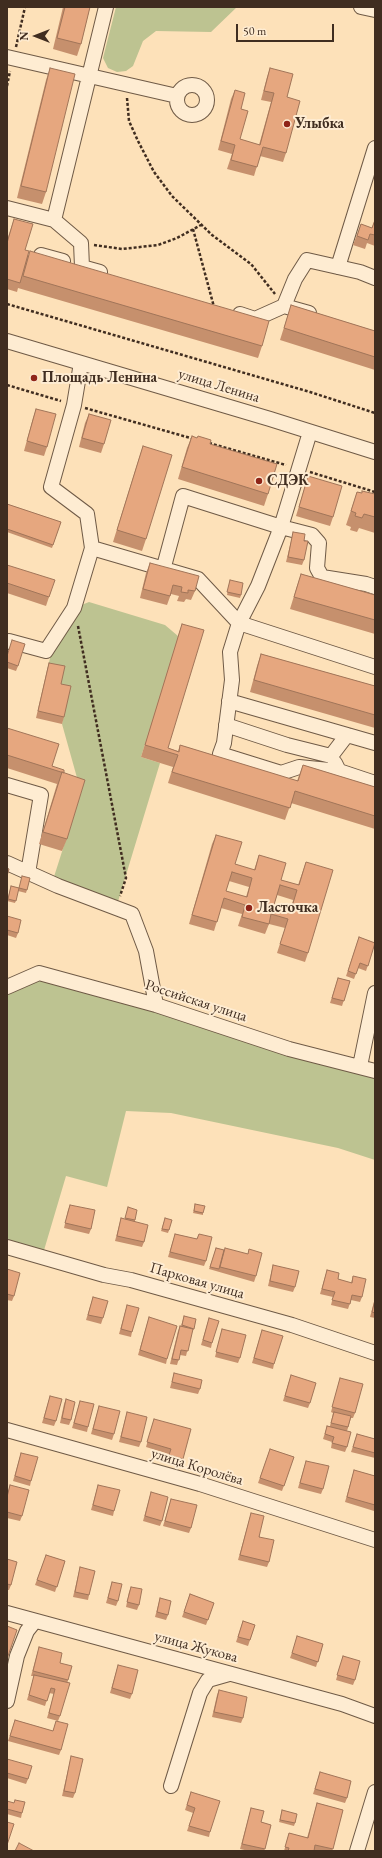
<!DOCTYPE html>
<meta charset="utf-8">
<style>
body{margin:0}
#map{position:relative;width:382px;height:1858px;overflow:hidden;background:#fde1b9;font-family:"EB Garamond",serif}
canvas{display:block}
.frame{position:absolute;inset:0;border:8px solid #402d20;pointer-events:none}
.north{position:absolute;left:16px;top:16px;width:40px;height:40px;-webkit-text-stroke:3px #feecd2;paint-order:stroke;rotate:270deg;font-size:11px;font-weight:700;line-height:16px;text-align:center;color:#402d20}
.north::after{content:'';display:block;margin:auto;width:14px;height:18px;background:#402d20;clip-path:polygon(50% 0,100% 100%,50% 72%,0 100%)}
.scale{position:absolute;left:236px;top:24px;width:98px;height:18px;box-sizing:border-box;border:2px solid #402d20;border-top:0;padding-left:5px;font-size:12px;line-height:14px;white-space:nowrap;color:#402d20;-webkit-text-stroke:3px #feecd2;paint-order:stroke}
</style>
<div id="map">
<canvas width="382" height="1858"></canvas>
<div class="frame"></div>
<div class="north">N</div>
<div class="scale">50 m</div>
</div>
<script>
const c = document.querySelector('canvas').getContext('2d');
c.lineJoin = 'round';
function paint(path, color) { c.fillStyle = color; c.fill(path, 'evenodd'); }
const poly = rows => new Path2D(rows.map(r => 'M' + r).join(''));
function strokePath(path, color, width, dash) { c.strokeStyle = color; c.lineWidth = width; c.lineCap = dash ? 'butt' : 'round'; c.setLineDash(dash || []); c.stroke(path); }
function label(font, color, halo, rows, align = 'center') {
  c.font = font + ' "EB Garamond",serif'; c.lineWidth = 4; c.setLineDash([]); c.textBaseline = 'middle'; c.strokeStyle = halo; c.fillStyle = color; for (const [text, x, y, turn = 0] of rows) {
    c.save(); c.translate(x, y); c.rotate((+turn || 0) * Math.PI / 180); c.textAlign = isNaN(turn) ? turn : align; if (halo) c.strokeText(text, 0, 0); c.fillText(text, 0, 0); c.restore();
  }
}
paint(poly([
 [116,7,237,7,211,32,156,31,143,41,133,66,126,71,117,72,108,68,103,58],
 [89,602,165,625,178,636,141,757,160,763,116,908,52,883,81,792,62,724,68,694,47,670,56,635,74,608],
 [39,973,375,1071,375,1160,338,1148,171,1113,126,1111,107,1187,66,1176,42,1257,7,1247,7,987]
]), '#bdc391');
const minor = poly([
 [361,7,375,10],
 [7,57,177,96],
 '177 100a15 15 0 1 1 30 0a15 15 0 1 1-30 0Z',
 [7,208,54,220],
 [41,255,63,261],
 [338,267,375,148],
 [100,272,82,267,81,243,54,220,106,7],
 [284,306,295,279,307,260,360,272,375,278],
 [240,314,255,319,284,306,309,313],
 [7,341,270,419,375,452],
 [81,363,74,405,51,487,87,514,92,548,198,579,239,623,375,667],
 [310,432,281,527,312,535,319,543,317,568,322,577,366,584,375,587],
 [163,570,183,496,281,527,258,586,239,623,230,652,232,680,224,743,220,754,281,773,299,767,339,771],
 [7,642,9,641,46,651,74,608,92,548],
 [229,701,375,743],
 [226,725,287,745,331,756,347,735],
 [335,763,339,771,375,783],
 [7,785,41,795,28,873],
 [7,863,58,886,132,914,146,951,156,1005],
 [7,987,39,973,156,1005,289,1049,375,1071],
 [360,1066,375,993],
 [7,1247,104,1275,131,1280,292,1325,375,1353],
 [7,1430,200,1484,375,1540],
 [7,1613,342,1704,375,1716],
 [7,1701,17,1656,27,1631,35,1621],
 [171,1786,200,1693,208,1680,229,1674],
 [357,1851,375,1792]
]);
strokePath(minor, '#6f5a46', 16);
strokePath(poly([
 [16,47,25,7],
 [7,86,10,71],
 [127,98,129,121,138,141,154,172,172,196,212,235,251,264,275,294],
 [193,229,214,307],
 [94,245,122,249,158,245,177,238,201,225],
 [7,304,310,392,375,413],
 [7,385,61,401],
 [85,408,194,439],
 [209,443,286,465],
 [310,472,375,492],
 [78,626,126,878,120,896]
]), '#402d20', 2.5, [3, 2]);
strokePath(minor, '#feecd2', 14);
paint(poly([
 [63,7,90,7,81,44,77,56,53,49],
 [50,68,46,192,42,204,17,198,46,80],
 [270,68,287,97,286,153,283,162,260,156,254,176,227,169,232,154,218,150,231,99,235,90,241,109,240,139,259,145,271,102,261,100,267,77],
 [14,219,25,250,28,255,262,346,258,358,18,288,17,292,7,289,7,240],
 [375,219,375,246,367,243,365,249,353,245,361,224,372,228],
 [291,305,375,331,375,370,280,340],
 [36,409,47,447,44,456,24,451,33,418],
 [89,414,104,444,101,453,79,447,85,423],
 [192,436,210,444,268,494,264,506,178,479,187,448],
 [143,446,146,539,142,551,113,542,139,458],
 [308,476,333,517,330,526,296,516],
 [357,492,361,493,374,494,375,493,375,533,359,528,357,532,350,530,351,527,346,525],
 [7,504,61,522,52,548,7,532],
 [293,532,304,541,304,560,302,565,286,562,292,537],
 [150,563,195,591,191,600,186,599,184,602,177,601,179,596,171,594,167,605,140,598,146,573],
 [7,565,49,597,46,606,7,593],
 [301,574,375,595,375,634,290,609,297,586],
 [230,580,241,595,240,598,227,595],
 [182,624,168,748,178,751,180,745,297,781,303,765,375,787,375,829,291,803,285,820,168,783,173,767,141,757,178,636],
 [261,654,375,686,375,728,250,692,257,666],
 [7,655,18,666,16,671,7,668],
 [49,663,61,684,64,717,62,724,36,718,47,670],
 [7,728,52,766,64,773,67,839,62,851,39,844,57,784,7,768],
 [216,835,235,864,254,870,259,855,281,880,298,885,306,862,308,953,305,962,277,953,285,928,269,924,265,934,238,926,242,914,221,908,214,931,189,924,212,844],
 [229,881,249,887,246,897,226,891],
 [277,895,293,900,290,913,273,908],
 [30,878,26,893,18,891,15,903,7,901,11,886,19,888],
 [7,916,18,933,16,938,7,935],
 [359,937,375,943,366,971,358,968,354,979,346,976],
 [338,978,350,981,342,1006,330,1003],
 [195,1204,203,1213,203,1215,193,1213],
 [70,1205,91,1229,89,1234,64,1228,68,1210],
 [128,1207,135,1220,135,1221,144,1242,142,1247,115,1241,121,1218,125,1219],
 [165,1218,169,1230,168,1233,161,1231],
 [175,1234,197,1239,199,1234,206,1261,204,1266,168,1257],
 [216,1248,224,1250,248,1254,249,1249,256,1276,254,1282,209,1269],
 [273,1265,295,1287,293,1292,268,1286],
 [7,1269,14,1296,12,1301,7,1300],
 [327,1270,338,1279,351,1283,353,1276,362,1297,360,1302,351,1300,348,1309,331,1305,333,1297,320,1294],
 [93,1297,103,1318,101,1324,86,1320],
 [375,1298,375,1318,370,1317],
 [127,1305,132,1332,131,1337,119,1334],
 [184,1316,194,1329,192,1331,186,1356,180,1355,177,1365,170,1364,178,1331,180,1326,181,1326],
 [149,1317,167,1359,166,1364,138,1355],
 [209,1318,212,1343,211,1348,201,1345],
 [222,1329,240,1358,238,1363,215,1357],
 [262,1330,274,1364,273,1369,252,1363],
 [174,1373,200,1389,198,1394,170,1388],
 [291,1375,310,1403,308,1408,283,1401],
 [340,1378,355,1413,353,1418,351,1418,347,1431,347,1447,345,1452,331,1448,332,1442,323,1439,327,1426,330,1426,333,1413,331,1412],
 [50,1396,56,1421,54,1426,42,1423],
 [66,1399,71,1420,69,1425,60,1423,64,1404],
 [80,1401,88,1427,87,1432,72,1428],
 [99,1406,114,1434,112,1440,91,1434],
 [127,1412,141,1442,139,1447,119,1442],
 [154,1419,183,1459,181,1464,167,1460,169,1454,146,1447],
 [357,1434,375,1439,375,1458,351,1452],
 [270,1449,294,1457,282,1491,258,1483],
 [21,1453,31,1481,30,1486,13,1481],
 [306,1461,323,1489,321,1494,298,1488],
 [354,1470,375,1476,375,1508,374,1511,345,1502],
 [10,1485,22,1516,20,1521,7,1518,7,1495],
 [98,1485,114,1511,113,1516,91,1510],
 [151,1492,162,1521,160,1526,143,1521],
 [171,1499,191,1528,189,1533,163,1526],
 [251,1513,269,1562,267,1567,238,1560],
 [46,1555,65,1561,55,1592,35,1585],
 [7,1559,11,1585,9,1590,7,1590],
 [80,1567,89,1595,88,1600,73,1597],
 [112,1582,118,1601,116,1606,106,1603],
 [131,1587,139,1605,137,1610,126,1607,129,1592],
 [190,1594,214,1603,206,1625,182,1617],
 [160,1598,168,1615,166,1620,155,1617],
 [243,1621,255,1625,248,1646,236,1642],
 [296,1641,323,1644,316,1667,290,1658],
 [39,1647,60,1663,68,1680,60,1716,58,1721,47,1718,54,1694,49,1693,45,1706,27,1700,34,1676,31,1676],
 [343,1656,355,1680,353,1685,336,1680],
 [118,1665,132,1694,130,1699,110,1693],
 [219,1690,243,1718,241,1723,212,1717,217,1695],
 [15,1720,53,1731,56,1721,61,1750,59,1755,8,1741],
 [71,1756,75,1793,73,1798,62,1796,70,1761],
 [7,1759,28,1779,26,1784,7,1778],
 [320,1772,347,1798,345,1803,313,1794],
 [191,1792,210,1832,209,1837,187,1831,193,1813,185,1810],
 [7,1801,22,1813,21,1818,7,1814],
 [317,1803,343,1810,332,1851,318,1851,314,1850,314,1851,284,1851,289,1833,307,1838],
 [251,1808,261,1822,271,1825,264,1851,249,1851,240,1849],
 [282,1810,295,1823,294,1826,279,1822]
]), '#c6906d');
const building = poly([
 [65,7,90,7,81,44,57,38,65,7],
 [50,68,75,74,46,192,21,186,50,68],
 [270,68,293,74,287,97,300,101,286,153,263,147,257,167,231,160,235,145,221,141,235,90,245,93,241,109,248,111,240,139,260,145,274,93,264,91,270,68],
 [14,219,33,224,25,250,29,251,20,283,7,279,7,243,14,219],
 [375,220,375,235,370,234,368,240,357,236,361,224,372,228,375,220],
 [30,251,269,321,262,346,23,276,30,251],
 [291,305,375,331,375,357,284,328,291,305],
 [36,409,56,414,47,447,27,441,36,409],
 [89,414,111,420,104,444,82,438,89,414],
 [192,436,197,438,198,436,211,440,210,444,277,464,268,494,182,467,192,436],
 [143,446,172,455,146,539,117,530,143,446],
 [308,476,342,486,333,517,299,507,308,476],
 [362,491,375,494,375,493,375,517,364,514,362,518,355,516,356,513,351,511,357,492,362,493,362,491],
 [7,504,61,522,53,545,7,529,7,504],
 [293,532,305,534,304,541,308,541,304,560,288,557,293,532],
 [150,563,199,576,195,591,188,590,188,593,181,592,182,587,173,585,170,596,143,589,150,563],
 [7,565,55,580,49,597,7,583,7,565],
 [301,574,375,595,375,620,294,597,301,574],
 [230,580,243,583,241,595,227,592,230,580],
 [182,624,204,630,168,748,179,752,180,745,298,781,303,765,375,787,375,816,295,791,290,808,172,772,178,755,145,745,182,624],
 [12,640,25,644,18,666,7,662,7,656,12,640],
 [261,654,375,686,375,715,254,680,261,654],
 [49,663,65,666,61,684,71,686,64,717,38,711,49,663],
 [7,728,59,744,52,766,64,770,64,773,7,755,7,728],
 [62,772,85,780,67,839,43,832,62,772],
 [216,835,242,842,235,864,255,870,259,855,286,863,281,880,299,885,306,862,333,870,308,953,280,944,288,919,271,914,269,924,242,917,245,905,224,898,217,922,192,915,216,835],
 [232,872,252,878,247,897,226,891,232,872],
 [280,885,297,890,290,913,273,908,280,885],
 [7,868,9,869,7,876,7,868],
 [22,876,30,878,27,890,19,888,22,876],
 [11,886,19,888,16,901,8,899,11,886],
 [7,916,21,920,18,933,7,930,7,916],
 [359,937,375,943,368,966,360,963,356,974,348,971,359,937],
 [338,978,350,981,344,1001,332,998,338,978],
 [195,1204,205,1206,203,1213,194,1211,195,1204],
 [70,1205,95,1210,91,1229,65,1223,70,1205],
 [128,1207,137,1210,135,1220,125,1218,128,1207],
 [121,1218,148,1225,144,1242,117,1236,121,1218],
 [165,1218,172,1220,169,1230,162,1229,165,1218],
 [175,1234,197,1239,199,1234,212,1237,206,1261,170,1252,175,1234],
 [216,1248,224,1250,219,1269,210,1267,216,1248],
 [225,1248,248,1254,249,1249,262,1253,256,1276,220,1267,225,1248],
 [273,1265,299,1271,295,1287,270,1281,273,1265],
 [7,1269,20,1273,14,1296,7,1294,7,1269],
 [327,1270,339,1273,338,1279,352,1283,353,1276,366,1279,362,1297,352,1295,350,1304,332,1300,335,1292,322,1289,327,1270],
 [93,1297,108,1301,103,1318,88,1315,93,1297],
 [375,1300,375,1313,372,1312,375,1300],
 [127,1305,139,1308,132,1332,121,1329,127,1305],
 [184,1316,196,1319,194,1329,182,1325,184,1316],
 [149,1317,177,1326,167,1359,140,1350,149,1317],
 [209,1318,219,1321,212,1343,203,1340,209,1318],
 [180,1326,193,1329,188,1351,181,1350,179,1360,172,1359,180,1326],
 [222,1329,246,1335,240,1358,216,1352,222,1329],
 [262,1330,283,1336,274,1364,254,1358,262,1330],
 [174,1373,202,1380,200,1389,172,1382,174,1373],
 [291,1375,316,1383,310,1403,285,1396,291,1375],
 [340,1378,363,1384,355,1413,332,1407,340,1378],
 [50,1396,62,1399,56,1421,44,1418,50,1396],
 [66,1399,75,1402,71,1420,62,1418,66,1399],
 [80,1401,94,1404,88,1427,74,1423,80,1401],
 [99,1406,120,1411,114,1434,93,1429,99,1406],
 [127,1412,147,1417,141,1442,121,1437,127,1412],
 [334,1412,351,1416,348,1427,331,1423,334,1412],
 [154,1419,191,1429,183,1459,169,1455,171,1449,147,1442,154,1419],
 [327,1426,351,1432,347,1447,332,1443,334,1437,325,1434,327,1426],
 [357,1434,375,1439,375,1453,353,1447,357,1434],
 [270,1449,294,1457,284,1486,260,1478,270,1449],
 [21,1453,38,1457,31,1481,15,1476,21,1453],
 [306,1461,329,1466,323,1489,300,1483,306,1461],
 [354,1470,375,1476,375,1505,347,1497,354,1470],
 [10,1485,29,1490,22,1516,7,1512,7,1497,10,1485],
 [98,1485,120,1490,114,1511,93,1505,98,1485],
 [151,1492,168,1497,162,1521,145,1516,151,1492],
 [171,1499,197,1505,191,1528,165,1521,171,1499],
 [251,1513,264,1516,259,1537,274,1540,269,1562,240,1555,251,1513],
 [46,1555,65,1561,57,1587,37,1580,46,1555],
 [7,1559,17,1562,11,1585,7,1584,7,1559],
 [80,1567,95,1571,89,1595,75,1592,80,1567],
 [112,1582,122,1584,118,1601,108,1598,112,1582],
 [131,1587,142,1589,139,1605,127,1602,131,1587],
 [190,1594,214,1603,208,1620,184,1612,190,1594],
 [160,1598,171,1601,168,1615,157,1612,160,1598],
 [243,1621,255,1625,250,1640,238,1637,243,1621],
 [7,1626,17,1630,7,1659,7,1626],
 [297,1636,323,1644,318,1662,292,1653,297,1636],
 [39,1647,62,1653,60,1663,72,1666,68,1680,33,1671,39,1647],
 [343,1656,360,1661,355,1680,337,1675,343,1656],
 [118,1665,138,1670,132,1694,112,1688,118,1665],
 [34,1675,70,1683,60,1716,49,1713,55,1689,51,1688,47,1701,29,1695,34,1675],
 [219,1690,247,1697,243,1718,214,1712,219,1690],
 [15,1720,53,1731,56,1721,68,1724,61,1750,10,1736,15,1720],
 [71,1756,83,1759,75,1793,64,1791,71,1756],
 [7,1759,32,1766,28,1779,7,1773,7,1759],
 [320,1772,351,1781,347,1798,315,1789,320,1772],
 [191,1792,220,1801,210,1832,189,1826,195,1808,187,1805,191,1792],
 [15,1800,25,1802,22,1813,7,1809,7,1801,14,1803,15,1800],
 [317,1803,343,1810,333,1849,315,1845,314,1851,288,1851,289,1848,285,1847,289,1833,308,1838,317,1803],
 [251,1808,264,1811,261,1822,271,1825,265,1849,242,1844,251,1808],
 [282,1810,297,1814,295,1823,280,1820,282,1810],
 [7,1822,14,1824,7,1845,7,1822],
 [19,1843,34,1851,15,1851,19,1843]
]);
paint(building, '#e6a77f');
strokePath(building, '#a17559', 1);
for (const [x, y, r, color] of [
 [287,124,4,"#8f2418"],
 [34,378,4,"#8f2418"],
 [259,481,4,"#8f2418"],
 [249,908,4,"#8f2418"]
]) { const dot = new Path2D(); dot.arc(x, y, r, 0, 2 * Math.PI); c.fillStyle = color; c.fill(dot); strokePath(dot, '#feecd2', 1.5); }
label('bold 15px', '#402d20', '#feecd2', [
 ["Улыбка",295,124],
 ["Площадь Ленина",42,378],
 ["СДЭК",267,481],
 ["Ласточка",257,908]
], 'left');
label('15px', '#402d20', '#feecd2', [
 ["улица Ленина",219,386,17],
 ["Российская улица",196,1001,18],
 ["Парковая улица",197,1281,16],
 ["улица Королёва",197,1467,17],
 ["улица Жукова",196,1647,15]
]);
</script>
